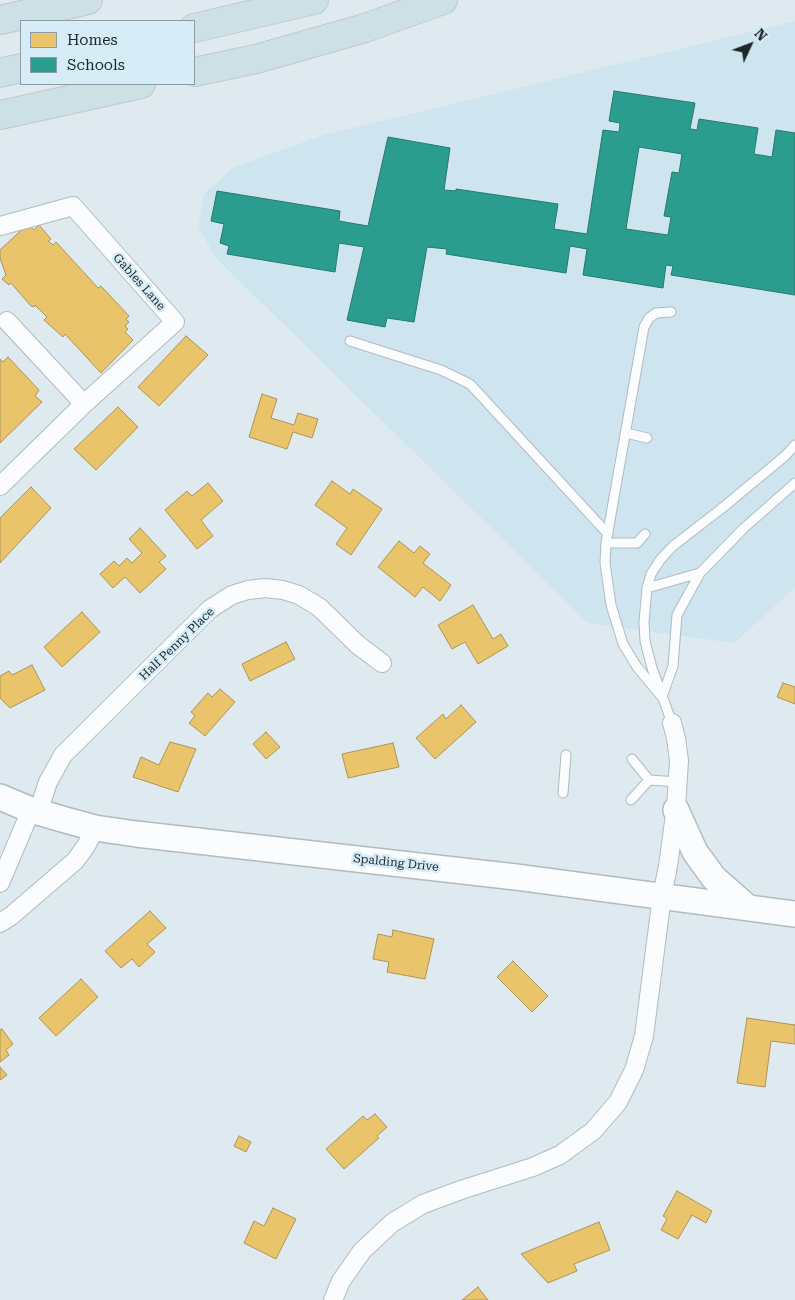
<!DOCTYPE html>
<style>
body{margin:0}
#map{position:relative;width:795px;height:1300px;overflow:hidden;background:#deeaef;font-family:"Roboto Serif",serif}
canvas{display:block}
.legend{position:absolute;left:20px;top:20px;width:175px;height:65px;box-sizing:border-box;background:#d6edf7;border:1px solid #8c9da5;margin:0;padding:6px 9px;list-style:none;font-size:15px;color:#1d2629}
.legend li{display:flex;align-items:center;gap:10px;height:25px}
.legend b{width:25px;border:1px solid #8c9da5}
.north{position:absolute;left:725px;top:20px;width:50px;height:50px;-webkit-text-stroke:4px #d6edf7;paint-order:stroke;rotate:47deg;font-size:14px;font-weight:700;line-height:20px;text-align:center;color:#1d2629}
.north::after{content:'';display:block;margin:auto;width:18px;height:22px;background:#1d2629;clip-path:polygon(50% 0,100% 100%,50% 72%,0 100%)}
</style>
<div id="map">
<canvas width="795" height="1300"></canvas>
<ul class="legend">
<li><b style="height:14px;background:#e9c46a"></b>Homes</li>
<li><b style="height:14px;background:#2a9d8f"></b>Schools</li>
</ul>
<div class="north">N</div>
</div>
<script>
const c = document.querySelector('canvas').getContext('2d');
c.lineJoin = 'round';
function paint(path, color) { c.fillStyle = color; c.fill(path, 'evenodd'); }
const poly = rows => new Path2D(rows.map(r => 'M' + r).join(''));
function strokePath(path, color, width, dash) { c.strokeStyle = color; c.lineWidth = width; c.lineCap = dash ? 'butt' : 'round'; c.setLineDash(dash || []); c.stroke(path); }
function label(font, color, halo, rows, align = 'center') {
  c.font = font + ' "Roboto Serif",serif'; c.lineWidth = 5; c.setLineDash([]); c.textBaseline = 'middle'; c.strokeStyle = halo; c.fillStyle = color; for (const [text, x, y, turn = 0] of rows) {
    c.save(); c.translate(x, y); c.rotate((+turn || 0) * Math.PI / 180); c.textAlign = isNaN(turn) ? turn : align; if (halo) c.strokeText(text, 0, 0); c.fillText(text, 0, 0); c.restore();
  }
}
paint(poly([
 [795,21,795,588,734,643,588,623,218,260,198,228,204,194,234,167,324,135]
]), '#cee5ef');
const homes = poly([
 [28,224,34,230,39,225,51,239,48,241,53,245,56,242,98,288,101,286,129,316,126,319,129,322,125,326,128,329,125,332,133,340,101,373,65,334,63,337,44,320,47,317,35,305,34,307,31,306,11,283,9,285,2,279,6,275,0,258,0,250,28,224],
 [186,336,208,355,159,406,138,387,186,336],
 [8,357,39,390,35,396,42,402,0,443,0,359,3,362,8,357],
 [262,394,277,399,271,418,294,425,298,413,318,419,312,438,293,432,287,449,249,437,262,394],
 [118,407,138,427,96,470,74,449,118,407],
 [332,481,350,494,353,489,382,509,351,555,336,544,347,528,315,505,332,481],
 [208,483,223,501,201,520,213,536,197,549,165,510,187,491,192,496,208,483],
 [31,487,51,508,0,563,0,518,31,487],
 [140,528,166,556,159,562,166,569,140,593,125,577,113,588,100,574,114,561,119,566,127,558,132,563,142,553,129,539,140,528],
 [399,541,414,553,420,546,430,554,423,563,451,585,440,601,423,587,415,597,378,567,399,541],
 [473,605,493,639,501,634,508,646,478,664,465,642,452,649,438,625,473,605],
 [82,612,100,632,62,667,44,647,82,612],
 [286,642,295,659,250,681,242,664,286,642],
 [32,665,45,690,10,708,0,698,0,676,9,671,12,675,32,665],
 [783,683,795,687,795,704,777,697,783,683],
 [220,689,235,702,205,736,189,723,195,716,191,712,208,693,212,697,220,689],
 [461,705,476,722,435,759,416,738,443,714,446,719,461,705],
 [266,732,280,747,266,759,253,744,266,732],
 [170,742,196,749,178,792,133,777,141,757,159,765,170,742],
 [393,743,399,767,348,778,342,754,393,743],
 [150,911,166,928,147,944,155,952,139,967,132,959,121,968,105,951,150,911],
 [393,930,434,939,425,979,387,972,389,962,373,959,378,934,392,937,393,930],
 [513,961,548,996,532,1012,497,977,513,961],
 [81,979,98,997,56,1036,39,1018,81,979],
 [747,1018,795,1025,795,1044,771,1041,765,1087,737,1083,747,1018],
 [2,1029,13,1044,6,1050,9,1055,0,1062,0,1030,2,1029],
 [0,1067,7,1075,0,1080,0,1067],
 [375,1114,387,1127,377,1136,379,1138,344,1169,326,1149,363,1116,367,1120,375,1114],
 [239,1136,251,1142,246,1152,234,1146,239,1136],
 [677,1191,712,1211,706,1223,692,1215,678,1239,661,1230,667,1219,663,1216,677,1191],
 [273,1208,296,1219,276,1259,244,1243,254,1221,264,1226,273,1208],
 [599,1222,610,1250,574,1264,577,1271,548,1283,521,1254,599,1222],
 [478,1287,488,1300,462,1300,478,1287]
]);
paint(homes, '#e9c46a');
strokePath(homes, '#ac9556', 1);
const schools = poly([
 [614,91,695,103,690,129,697,130,699,119,758,128,754,154,772,157,776,130,795,133,795,295,671,275,673,266,666,265,663,288,583,275,587,249,570,246,566,273,446,254,447,249,427,247,414,322,387,318,385,327,347,320,364,247,339,243,335,272,227,254,229,246,220,243,224,224,211,221,217,191,340,211,339,221,368,226,388,137,450,148,444,190,456,191,456,189,558,204,554,229,587,234,603,130,619,132,620,123,609,121,614,91],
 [639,147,682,154,679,173,672,172,664,216,671,217,668,235,626,229,639,147]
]);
paint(schools, '#2a9d8f');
strokePath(schools, '#267970', 1);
const lane = poly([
 [350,341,441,370,470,384,608,534],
 [626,433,647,438],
 [606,543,637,543,645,534],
 [647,588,700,573],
 [662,697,637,667,623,644,611,605,605,563,606,543,644,327,649,318,656,313,671,312],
 [662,697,673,666,677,615,700,573,744,528,795,483],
 [672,723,652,668,645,641,644,622,647,588,651,574,660,560,673,546,721,509,785,456,795,445],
 [632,759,649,780,679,782],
 [563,793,566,755],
 [631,800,649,780]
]);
const street = poly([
 [0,226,73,206,175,322,84,404,0,486],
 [7,321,84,404],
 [38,812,48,782,63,755,210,609,232,595,248,590,265,588,283,590,299,595,319,607,358,645,382,663],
 [0,883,31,810],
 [0,923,11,916,75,861,86,846,95,828],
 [333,1300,341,1281,362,1251,392,1223,423,1204,461,1190,533,1167,560,1155,593,1131,618,1102,634,1070,644,1036,662,896,668,866,676,807,679,761,676,738,672,723]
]);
const secondary = poly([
 [0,797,31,810,69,821,95,828,136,834,516,877,795,914],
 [676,810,695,852,714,878,747,907]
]);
const highway = poly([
 [0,20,88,0],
 [194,28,314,0],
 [194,72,256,59,365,28,443,0],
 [0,73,21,68],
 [0,115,141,84]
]);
strokePath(lane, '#b1bbbf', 11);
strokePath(street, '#b1bbbf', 20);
strokePath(secondary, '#b1bbbf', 28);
strokePath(highway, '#c2c8ca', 30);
strokePath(lane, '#fafcfd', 9);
strokePath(street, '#fafcfd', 18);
strokePath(secondary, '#fafcfd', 25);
strokePath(highway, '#cde0e6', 28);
label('12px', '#1d2629', '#d6edf7', [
 ["Gables Lane",139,282,48],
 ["Half Penny Place",177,644,-44],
 ["Spalding Drive",396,863,6]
]);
</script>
